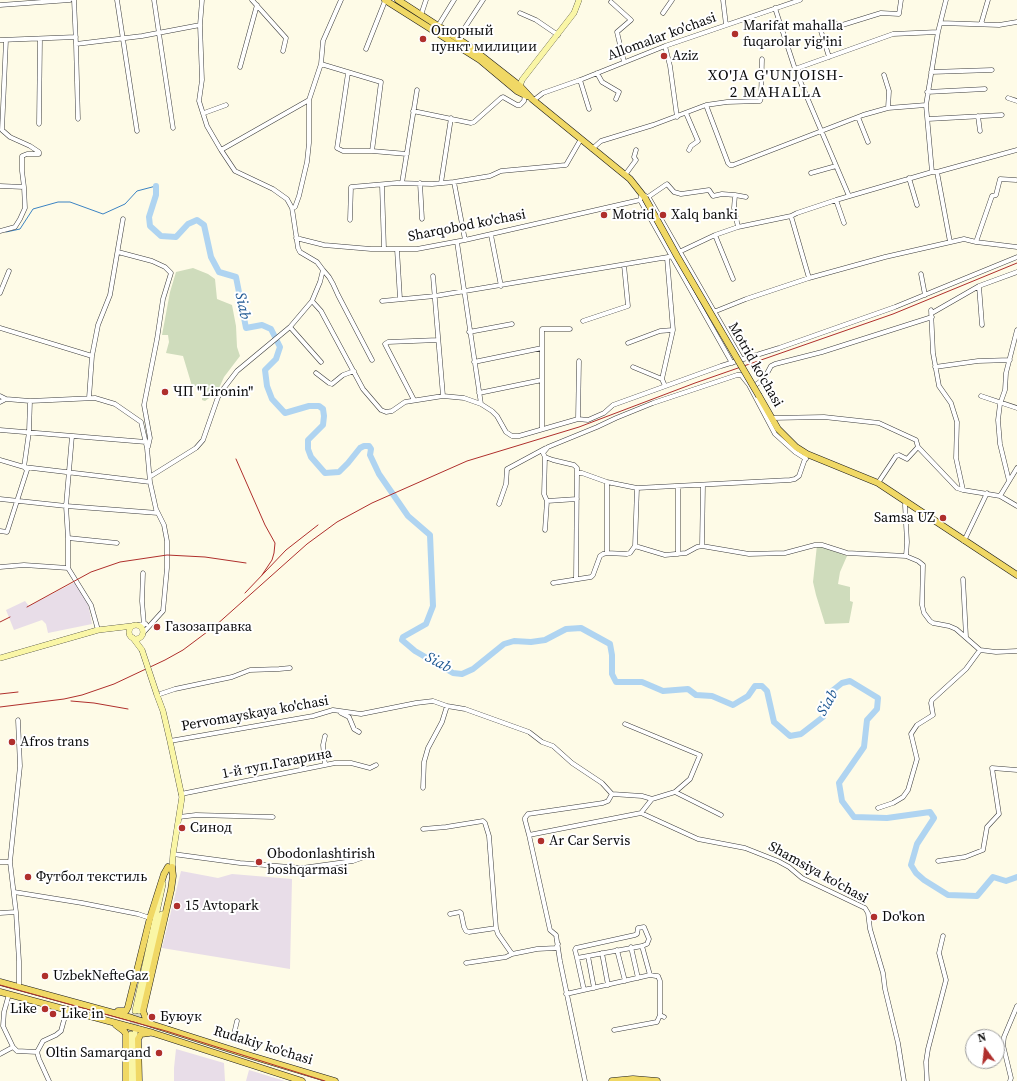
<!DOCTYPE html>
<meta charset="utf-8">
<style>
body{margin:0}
#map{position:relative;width:1017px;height:1081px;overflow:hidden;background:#fefbe7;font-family:"Source Serif 4",serif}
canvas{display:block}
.north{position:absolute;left:965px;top:1029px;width:40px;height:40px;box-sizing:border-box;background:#fff;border:1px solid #9d9d9d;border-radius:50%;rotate:345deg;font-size:11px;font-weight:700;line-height:16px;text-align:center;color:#090909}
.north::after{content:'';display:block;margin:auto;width:14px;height:18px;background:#af2f2c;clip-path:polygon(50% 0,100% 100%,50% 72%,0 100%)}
</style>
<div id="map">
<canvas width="1017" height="1081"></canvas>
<div class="north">N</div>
</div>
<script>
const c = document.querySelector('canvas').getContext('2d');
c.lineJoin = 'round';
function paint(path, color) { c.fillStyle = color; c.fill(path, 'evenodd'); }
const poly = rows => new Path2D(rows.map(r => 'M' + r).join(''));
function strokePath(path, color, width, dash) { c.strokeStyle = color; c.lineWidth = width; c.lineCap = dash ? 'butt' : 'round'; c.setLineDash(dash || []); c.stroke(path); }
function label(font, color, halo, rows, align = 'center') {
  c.font = font + ' "Source Serif 4",serif'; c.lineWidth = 4; c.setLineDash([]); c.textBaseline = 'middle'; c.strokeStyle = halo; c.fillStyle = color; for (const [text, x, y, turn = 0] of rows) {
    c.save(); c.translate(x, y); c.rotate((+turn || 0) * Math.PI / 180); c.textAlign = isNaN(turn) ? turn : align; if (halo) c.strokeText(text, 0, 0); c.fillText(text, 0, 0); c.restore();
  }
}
paint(poly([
 [75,582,88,603,92,624,48,633,46,624,42,620,14,630,6,610,25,601,29,606],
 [181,871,218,878,232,874,292,879,290,969,162,948],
 [176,1049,224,1063,225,1081,174,1081,174,1068],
 [249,1070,285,1081,246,1081]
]), '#e8dde8');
paint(poly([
 [193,268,208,274,215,279,217,299,232,305,236,326,237,347,240,356,224,377,220,386,212,396,205,401,202,400,203,386,192,386,183,356,166,353,169,342,168,335,162,335,170,292,176,272],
 [817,545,847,556,840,572,838,584,850,587,850,601,853,602,849,623,825,624,816,595,813,582]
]), '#cfdcbc');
strokePath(poly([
 [6,232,20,229,33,209,58,202,70,202,103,214,125,204,137,191,156,186]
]), '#3b83c3', 1);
strokePath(poly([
 [156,186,156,195,149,217,150,226,161,236,176,237,188,224,197,220,204,225,211,257,219,272,236,277,246,328,262,325,271,329,280,347,276,359,265,370,267,386,272,399,285,413,309,406,319,406,323,409,324,416,323,425,308,440,308,449,311,457,325,473,339,472,348,463,360,448,364,446,369,446,371,449,370,455,379,474,408,516,430,535,433,606,426,624,403,637,402,640,415,651,453,673,462,674,473,669,504,644,514,641,531,642,545,640,566,629,581,628,610,644,612,655,612,674,616,682,642,682,663,691,688,689,696,695,712,696,733,705,748,696,755,686,762,686,767,691,774,722,790,736,801,734,823,717,832,691,842,683,850,681,878,698,877,709,867,720,864,747,839,783,842,801,854,817,887,818,930,812,934,818,917,844,911,865,916,873,924,880,948,895,977,896,993,877,1006,881,1017,877]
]), '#afd4f1', 6);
strokePath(poly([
 [232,1041,234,1034]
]), '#d9d7c6', 4, [4, 2]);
strokePath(poly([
 [131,1032,135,1011],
 [135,1033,139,1011]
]), '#d9d7c6', 5.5, [5.5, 3]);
const street = poly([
 [74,0,76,44,78,119],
 [117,0,137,131],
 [154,0,173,128],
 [252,0,286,38,283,51],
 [723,0,726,25],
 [611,2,631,20,617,32,624,62],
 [0,5,70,0],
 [775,8,795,69,849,196],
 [520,13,536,20,558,35],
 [663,13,672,0],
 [421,15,426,0],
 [941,23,999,25,1017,22],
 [981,24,988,0],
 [438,26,454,0],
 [458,38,483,0],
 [0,40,76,37],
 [76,44,142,36,200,25],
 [665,46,670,66,677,117],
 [366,49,385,1],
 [829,57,820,28,835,23,839,26,881,13,899,14,901,0],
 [321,64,381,82,372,151],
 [240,67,257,5],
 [795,69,893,34,938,32],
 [931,72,992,70],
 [348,73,337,148,343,151,372,151,407,154],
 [597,73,602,82,619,92,616,99],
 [884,75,889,91,888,108],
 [580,80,589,109],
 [927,92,985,89],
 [1008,98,1017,101],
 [534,100,543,93,580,80,665,46,800,0],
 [706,105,728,163,730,165,733,165,863,115,888,108,926,105],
 [413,111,471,123,474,122,501,98,503,97,517,105,520,105,524,101,525,95],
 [204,113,226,105],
 [686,113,698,141,691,146,689,150],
 [978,116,980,131],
 [858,117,868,142],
 [928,119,1002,115],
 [39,124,40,39],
 [592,149,601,141,653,125,706,105,727,102,760,101,761,98,762,59],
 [221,150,309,100,321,64,323,41,341,0],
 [932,172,926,105,938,32,946,0],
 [937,172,950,242],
 [811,173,836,166],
 [625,175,636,160,634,157,636,150],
 [909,178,917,205],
 [454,182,465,240],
 [402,183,417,90],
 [420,183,422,219],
 [441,183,451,118],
 [382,185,384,249],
 [0,186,24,187,22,171,22,156,27,154,39,154,39,152,30,146,10,137,2,130,6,40],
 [735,195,746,197],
 [648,197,667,184,674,192,681,194,709,190,713,196,722,194,735,195,734,208,738,227],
 [836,200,844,223],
 [292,208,295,207,299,196,307,162,309,143,309,100],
 [791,216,809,278],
 [350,220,351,187,397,183,432,184,454,182,490,176,501,171,566,165,581,139],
 [0,231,15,227,20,219,25,208,24,187],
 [491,235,501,286],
 [715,235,733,279],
 [296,238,324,245,371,249,417,249,465,240,640,200],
 [457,242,481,404],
 [976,242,992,196,996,195,1000,179,1016,180],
 [397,249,400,299],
 [118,252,152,261,165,267,171,273,163,299,157,339,144,405,150,438,148,447],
 [679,252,715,235,738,227,791,216,797,213,836,200,932,172,937,172,1017,150],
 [323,270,329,277,333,284,338,295,372,360],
 [921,274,925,295],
 [433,276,443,396],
 [979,286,982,325],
 [0,293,9,271],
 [312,301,321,311,363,389,381,410,386,412,392,411,405,402,443,396,464,398,481,404,492,411,497,416,506,432,512,436,519,436,578,419,588,420,604,413,613,405,721,366,779,348,895,307,1017,257],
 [382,301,435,296,674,256],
 [931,310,933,353,939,386,951,403,957,422,956,458,963,490],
 [711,313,746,299,809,278,885,257,964,239,976,242,1017,247],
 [932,313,979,286,1017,272],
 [583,321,628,306,624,265],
 [290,327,321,362],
 [0,328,92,356,89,398],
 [469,332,512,324],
 [628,343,660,331,673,330],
 [92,356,98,325,110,295,123,219],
 [474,362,542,348],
 [732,363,640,200,642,194,649,198,742,360],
 [633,367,662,379],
 [935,367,978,361,1010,360],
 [316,373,329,383,332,384,343,375,354,371],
 [665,386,662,379,673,330,667,258],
 [754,386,764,379,771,366,775,364,822,352,932,317],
 [479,393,542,380],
 [0,396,6,399,30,401,95,398,115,404,141,422,147,448,150,482,156,509,164,525,167,541,167,568,163,611,143,633],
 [981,396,1017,408],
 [414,400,385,344,388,342,438,340],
 [0,402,6,399],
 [772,418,824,417,879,423,916,440,918,447,957,488,963,490,1000,496,1017,506],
 [578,419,579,361],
 [542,429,542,329,570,329],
 [0,430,146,442],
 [545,457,544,494,547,501],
 [0,460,24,467,150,482],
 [577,473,577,468,574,465,553,460,545,457,543,453,548,447,597,427,616,418,653,403,737,375,741,375,749,385,775,434,795,452,806,459],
 [151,476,196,448,203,440,218,397,224,388,237,371,290,327,312,301,320,282,323,270,317,262,300,252,298,248,292,208,287,199,273,189,235,171,221,150,207,126,199,101,202,80,200,25,202,0],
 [1009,481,1000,444,998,420,1000,404,1005,390,1006,373,1017,330],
 [878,483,896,456,899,455,907,459,918,447],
 [637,488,635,546,665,555,686,553,697,547,702,546,749,554,785,553,815,545,822,545,847,553,906,556],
 [1000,496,1017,468],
 [0,499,66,506,158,513],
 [906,501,905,505,907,542,906,556,918,561,923,565,922,605,924,613,930,621,933,623,949,626,956,629,980,650,996,652,1017,651],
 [499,504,506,484,507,469,546,448],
 [545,530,547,501,577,499],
 [0,531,7,532,27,470,24,467,29,432,30,401],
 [68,538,117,543],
 [964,541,987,493],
 [702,546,703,485],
 [607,553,607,482],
 [678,554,678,486],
 [0,567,24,565,68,568,91,605,98,630],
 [68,568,68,538,66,506,72,436],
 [143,573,142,601,144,625],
 [576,579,577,473,582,473,607,482,637,488,790,480,795,479,799,476,806,456],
 [963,579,966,637],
 [553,583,591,577,593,575,600,556,603,554,607,553,627,554,630,553,635,546],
 [138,625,146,624],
 [157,695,175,689,232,677,250,670,279,669,290,668],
 [341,713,349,717,354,729,359,732],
 [18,720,20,766,10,862,16,912,19,961,19,988],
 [325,736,323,745,325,765],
 [170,741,313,716,333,710,361,714,416,703,433,701,447,706,465,709,529,732,542,742,553,746,572,763,602,783,612,794,642,796,652,799],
 [423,788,424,762,428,748,442,722,447,706],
 [675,792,721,815],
 [181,794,335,763,351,763,370,768,376,765],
 [878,808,893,803,903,797,908,790,917,759,911,734,917,725,933,715,931,703,932,700,966,669,980,650],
 [641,813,698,839,745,848,778,861,789,867,802,878,865,908,868,913,870,929,883,973,885,989,898,1043,904,1081],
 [179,817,196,815,273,817],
 [423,829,446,827,483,821,485,823,489,836,496,928,498,934,512,954,537,949,556,948,558,944],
 [529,835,525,820,525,818,528,814,603,803,608,801,612,794],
 [173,854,240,863,302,868,353,861,367,856],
 [938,861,965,857,983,850,987,827,999,814,992,768,1017,770],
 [0,862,10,862],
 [14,892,82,903,138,914,150,918],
 [0,913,16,912],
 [450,914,460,912,461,913,464,927,466,931,469,932,496,928],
 [631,947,638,978],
 [617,950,625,981],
 [602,953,608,985],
 [588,956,594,988],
 [577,958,575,950,576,948,635,935,637,934,638,928,644,927,649,939,647,944,642,946],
 [466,963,506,957,512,954],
 [584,990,577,958,642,946,650,975],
 [566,994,650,975,656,976,658,976,660,981,660,1015,664,1017],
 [614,1030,657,1022,660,1015],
 [234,1034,237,1021],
 [13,1047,17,1051,37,1052,43,1041,56,1035,61,1031,67,1009],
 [37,1052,39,1059,49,1081],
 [0,1054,13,1047,3,1026,4,1012,9,994],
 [585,1081,560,961,556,935,550,930,529,835,641,813,652,799,675,792,690,779,700,755,625,724],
 [927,1081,926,1062,928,1049,946,980,939,953,943,936],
 [1010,1081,1011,1078,1003,1045,1004,1037,1017,1006]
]);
const secondary = poly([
 [520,86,522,80,574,13,579,0],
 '129 632a7 7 0 1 1 14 0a7 7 0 1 1-14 0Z',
 [133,638,142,650],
 [0,658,98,630,132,626],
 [157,695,163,711,170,741,182,797,173,854,172,871],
 [135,1011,163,884],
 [139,1011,162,914],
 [130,1081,129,1058,131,1034],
 [134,1081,134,1051,135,1033]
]);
const primary = poly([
 [385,0,480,60,517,91,527,96],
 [398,0,469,46,520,86,532,99,630,179,645,198],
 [759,396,778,429,796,447,807,454,878,483,1017,575],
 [0,982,132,1018,248,1055,335,1081],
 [0,992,153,1033,302,1081],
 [118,1011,126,1011,128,1007,150,918,164,874,168,867],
 [150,1022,146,1019,143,1011,171,890,173,876,172,867],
 [116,1025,124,1031,126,1034,126,1081],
 [139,1081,138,1039,141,1034,149,1033],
 [612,1081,633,1079,657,1081]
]);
strokePath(street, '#3c3c3c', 5);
strokePath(secondary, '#2b2b2b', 6);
strokePath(primary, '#1a1a1a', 7);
strokePath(street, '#fff', 4);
strokePath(secondary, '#faf6a6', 5.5);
strokePath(primary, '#f0d865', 6);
strokePath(poly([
 [0,985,166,1031,325,1081]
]), '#af2f2c', 1);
strokePath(poly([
 [236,459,265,525,275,543,274,553,272,560,262,575],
 [245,593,286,550,318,525],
 [27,607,91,572,120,562,167,555,205,557,246,563],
 [0,622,10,617],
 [0,694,18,692],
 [71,701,94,703,128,709],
 [0,707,64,699,82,695,114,684,165,660,183,650,215,626,307,544,337,522,372,503,467,461,579,427,695,383,893,314,1017,263]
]), '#af2f2c', 1);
const secondaryBridge = poly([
 [142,650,157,695]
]);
const primaryBridge = poly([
 [645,198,677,256,759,396]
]);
strokePath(secondaryBridge, '#2b2b2b', 6, []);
strokePath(primaryBridge, '#1a1a1a', 7, []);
strokePath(secondaryBridge, '#faf6a6', 5.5);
strokePath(primaryBridge, '#f0d865', 6);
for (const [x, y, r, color] of [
 [735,34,4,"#af2f2c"],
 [423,39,4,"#af2f2c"],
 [664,56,4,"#af2f2c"],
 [604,215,4,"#af2f2c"],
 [663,215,4,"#af2f2c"],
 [165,392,4,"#af2f2c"],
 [943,518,4,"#af2f2c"],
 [157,627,4,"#af2f2c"],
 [12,742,4,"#af2f2c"],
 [182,828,4,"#af2f2c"],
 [541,841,4,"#af2f2c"],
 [259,862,4,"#af2f2c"],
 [28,877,4,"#af2f2c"],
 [177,906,4,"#af2f2c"],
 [874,917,4,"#af2f2c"],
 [45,976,4,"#af2f2c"],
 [45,1009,4,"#af2f2c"],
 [53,1014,4,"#af2f2c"],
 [152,1017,4,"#af2f2c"],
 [159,1053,4,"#af2f2c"]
]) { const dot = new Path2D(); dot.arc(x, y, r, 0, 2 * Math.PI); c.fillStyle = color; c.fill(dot); strokePath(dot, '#fff', 1.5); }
label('14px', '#090909', '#fff', [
 ["Marifat mahalla",743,26],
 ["fuqarolar yig'ini",743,42],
 ["Опорный",431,31],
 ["пункт милиции",431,47],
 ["Aziz",672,56],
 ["Motrid",612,215],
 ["Xalq banki",671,215],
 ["ЧП \"Lironin\"",173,392],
 ["Samsa UZ",935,518,"right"],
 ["Газозаправка",165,627],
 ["Afros trans",20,742],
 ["Синод",190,828],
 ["Ar Car Servis",549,841],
 ["Obodonlashtirish",267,854],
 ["boshqarmasi",267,870],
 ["Футбол текстиль",36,877],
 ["15 Avtopark",185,906],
 ["Do'kon",882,917],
 ["UzbekNefteGaz",53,976],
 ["Like",37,1009,"right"],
 ["Like in",61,1014],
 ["Буюук",160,1017],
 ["Oltin Samarqand",151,1053,"right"]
], 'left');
label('14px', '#090909', '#fff', [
 ["Allomalar ko'chasi",662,37,-20],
 ["Sharqobod ko'chasi",467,226,-11],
 ["Motrid ko'chasi",755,365,60],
 ["Pervomayskaya ko'chasi",255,714,-10],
 ["1-й туп.Гагарина",277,764,-11],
 ["Shamsiya ko'chasi",818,873,29],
 ["Rudakiy ko'chasi",263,1046,17]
]);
c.letterSpacing = '1px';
label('15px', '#090909', '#fff', [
 ["XO'JA G'UNJOISH-",776,76],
 ["2 MAHALLA",776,93]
]);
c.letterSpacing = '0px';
label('italic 15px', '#1c5691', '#fff', [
 ["Siab",242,306,78],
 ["Siab",438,663,28],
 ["Siab",828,703,-60]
]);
</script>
